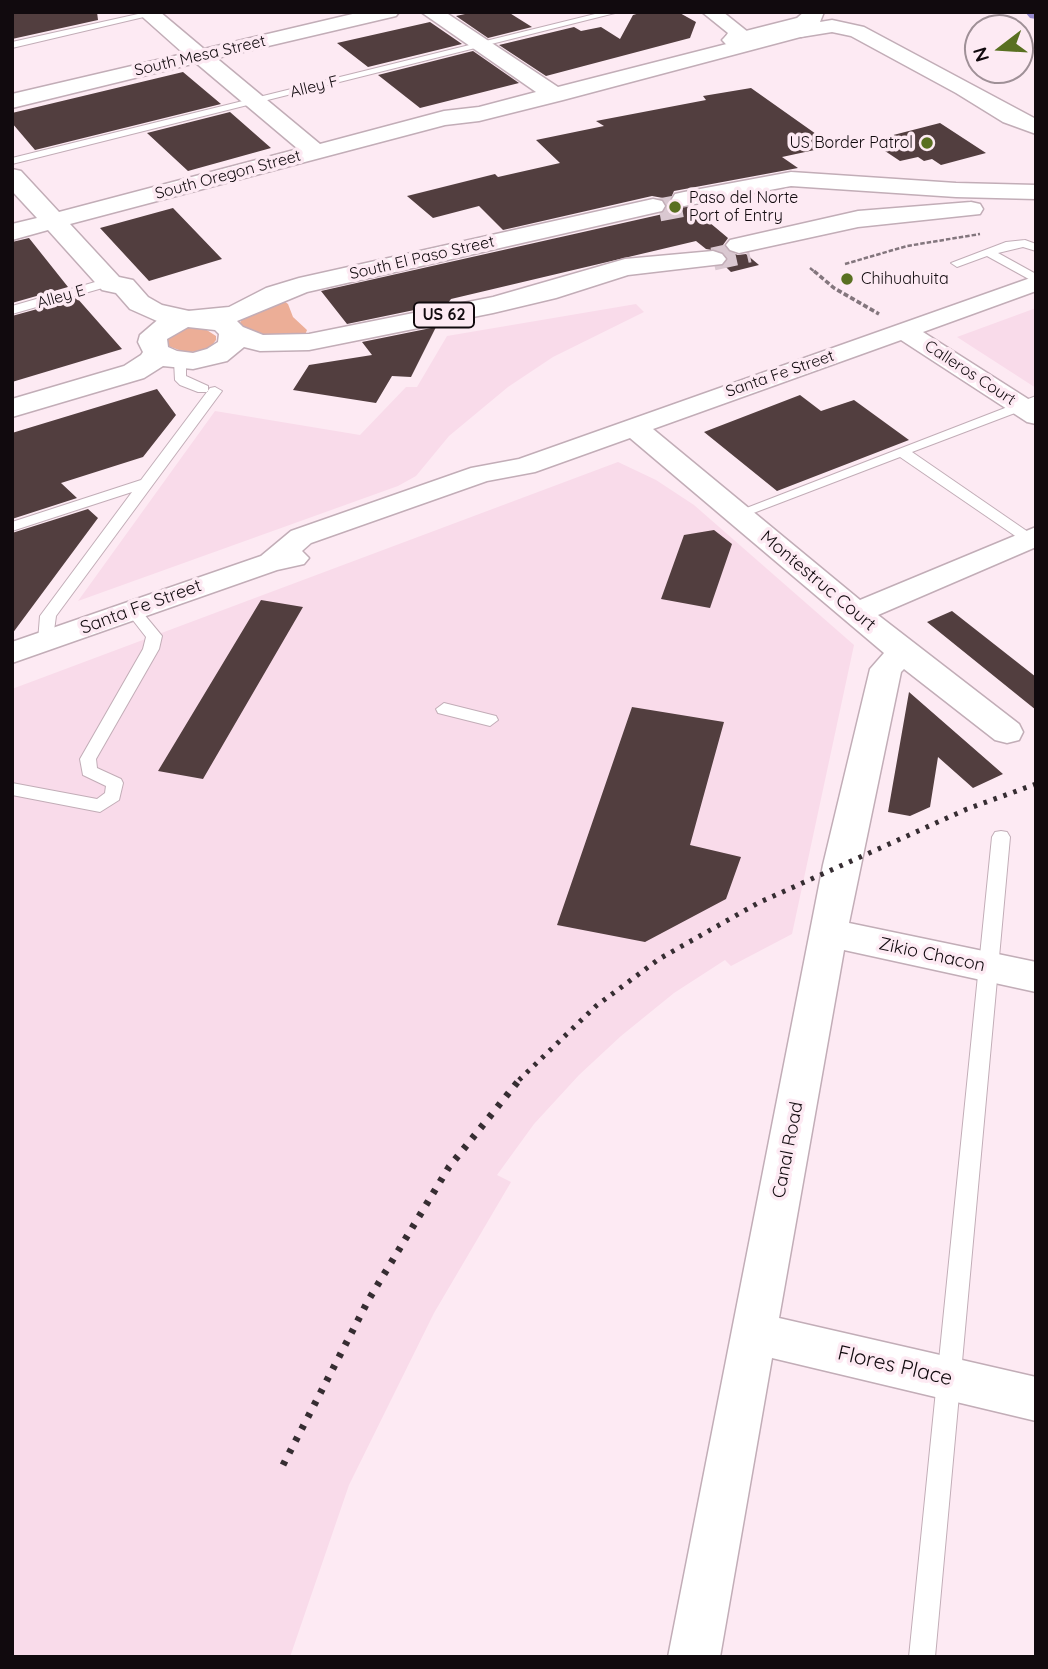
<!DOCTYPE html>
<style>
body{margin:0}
#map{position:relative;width:1048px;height:1669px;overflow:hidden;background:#fdeaf3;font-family:Quicksand,sans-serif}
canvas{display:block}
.frame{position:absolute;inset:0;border:14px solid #110a0e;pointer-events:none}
.north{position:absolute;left:964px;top:14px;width:70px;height:70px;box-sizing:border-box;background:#fdeaf3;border:2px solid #9f9097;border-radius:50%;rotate:253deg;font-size:19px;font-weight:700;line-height:28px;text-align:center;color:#110a0e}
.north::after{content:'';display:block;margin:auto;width:24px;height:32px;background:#597021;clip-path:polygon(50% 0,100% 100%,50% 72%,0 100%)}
</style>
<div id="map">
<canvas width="1048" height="1669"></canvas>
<div class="frame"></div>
<div class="north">N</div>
</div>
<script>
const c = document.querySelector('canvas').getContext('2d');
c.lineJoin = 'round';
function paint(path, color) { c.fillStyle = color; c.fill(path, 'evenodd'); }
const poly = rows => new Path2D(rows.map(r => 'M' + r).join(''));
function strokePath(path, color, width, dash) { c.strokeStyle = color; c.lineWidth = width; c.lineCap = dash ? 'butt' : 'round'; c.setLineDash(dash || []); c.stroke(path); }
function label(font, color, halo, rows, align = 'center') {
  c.font = font + ' Quicksand,sans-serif'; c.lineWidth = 7; c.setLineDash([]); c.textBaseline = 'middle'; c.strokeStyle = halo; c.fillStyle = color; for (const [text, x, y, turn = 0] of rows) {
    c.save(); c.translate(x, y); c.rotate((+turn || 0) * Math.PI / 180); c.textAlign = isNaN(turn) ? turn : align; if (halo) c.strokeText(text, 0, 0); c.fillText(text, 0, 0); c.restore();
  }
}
paint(poly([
 [636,304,644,312,553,357,508,387,449,436,416,476,398,486,78,601,215,411,360,435,406,387,417,387,447,336],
 [1036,308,1036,388,957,337],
 [618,462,656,480,694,505,854,645,792,934,731,966,725,960,674,993,621,1036,579,1075,534,1124,497,1175,511,1182,434,1313,349,1485,290,1657,12,1657,12,689]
]), '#f9dbea');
paint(poly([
 [284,301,288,304,293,317,307,330,305,335,268,339,243,328,240,323,242,318],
 [202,327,216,336,216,340,210,348,187,353,168,346,168,338,185,328]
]), '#ecae97');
paint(poly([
 [1025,12,1036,12,1036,19,1030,18,1025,12]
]), '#968ace');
paint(poly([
 [12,12,97,12,98,20,12,39],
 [474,12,508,12,532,27,488,38,456,16],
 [643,12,678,12,696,22,690,38,546,76,499,45,574,27,581,31,601,27,620,39,633,15],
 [430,22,462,44,368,67,337,43],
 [473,51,519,83,420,108,378,75],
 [183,72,221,104,35,150,12,123,12,113],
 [751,88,833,146,782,157,798,168,674,191,670,200,674,207,691,207,728,238,723,245,728,252,738,255,746,254,759,265,731,272,724,265,729,259,724,252,706,249,696,241,451,299,448,303,347,324,321,291,663,214,667,205,663,198,652,196,503,230,479,206,433,218,407,196,495,174,498,177,560,163,536,140,604,126,596,121,706,100,703,96],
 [230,112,271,148,188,171,147,133],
 [940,123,986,153,941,165,932,159,924,161,918,157,900,161,870,141],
 [173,208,222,259,149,281,100,228],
 [29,238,68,287,12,303,12,242],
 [77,298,122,349,12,382,12,316],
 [436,327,411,377,392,376,376,403,293,390,309,365,372,355,362,342],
 [157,389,176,415,143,457,61,483,77,498,12,519,12,433],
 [800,395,821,411,854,400,909,440,777,491,704,432],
 [88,509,98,518,12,634,12,533],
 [714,530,732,544,710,608,661,599,684,535],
 [261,600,303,607,203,779,158,771],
 [952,611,1036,677,1036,710,927,622],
 [909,692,1003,774,973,788,938,757,930,807,910,816,888,812],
 [632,707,724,722,690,845,741,857,726,899,645,942,557,925]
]), '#523e3f');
strokePath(poly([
 [659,210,691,204],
 [713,259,749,251]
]), '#dac8d1', 23, [23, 11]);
const lane = poly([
 [147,12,165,12,12,48,12,42,147,12],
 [603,12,619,12,12,164,12,158,603,12],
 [1025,240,1036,244,1036,251,1023,247,998,253,1036,274,1036,283,987,256,957,267,951,263,1006,242,1025,240],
 [109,278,113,279,113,285,12,314,12,306,109,278],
 [180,357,186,361,186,376,208,386,208,392,198,392,180,385,175,380,174,361,180,357],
 [215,387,222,391,56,616,52,645,40,645,38,641,40,616,132,492,12,531,12,522,141,480,210,388,215,387],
 [1036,396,1036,405,912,452,1034,536,1034,542,1024,542,900,457,743,517,733,517,731,514,1036,396],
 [133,605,138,607,162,636,159,649,96,759,97,768,121,779,123,783,119,800,100,812,12,795,12,783,97,799,105,793,106,786,83,775,80,759,143,649,146,637,125,610,133,605],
 [444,703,496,716,498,720,490,726,438,713,436,709,444,703],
 [1001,831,1007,832,1010,837,935,1657,909,1657,992,837,995,832,1001,831]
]);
const street = poly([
 [702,12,723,12,748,32,740,44,726,44,723,40,728,33,702,12],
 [1036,276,1036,291,923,332,1036,404,1036,424,1027,422,901,340,653,429,860,600,1036,527,1036,547,878,615,1019,724,1023,732,1019,740,1007,743,995,740,904,669,901,672,849,923,1036,962,1036,992,844,950,779,1318,1036,1377,1036,1421,772,1358,720,1657,668,1657,823,865,870,669,884,653,630,438,535,472,487,481,311,543,302,551,309,558,304,564,277,570,12,663,12,642,261,556,291,531,471,468,519,459,1036,276]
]);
const secondary = poly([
 [421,12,445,12,558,87,801,25,808,27,811,31,808,35,563,100,479,121,445,125,70,224,119,277,133,280,148,297,162,305,198,313,202,319,198,325,188,327,166,325,130,309,116,293,102,290,48,230,12,240,12,224,37,218,12,191,12,169,21,171,59,212,298,149,196,63,12,108,12,94,200,50,208,51,320,144,444,111,479,107,536,92,421,12]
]);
const primary = poly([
 [137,12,160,12,204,49,361,12,399,12,396,16,200,62,192,61,137,12],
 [791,172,956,183,1036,185,1036,199,956,197,791,186,684,206,675,204,672,199,675,194,684,192,791,172],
 [653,199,662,201,665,206,662,211,307,292,237,321,243,327,263,335,309,334,493,297,625,259,713,251,722,254,726,259,722,264,628,275,556,298,493,313,309,350,260,351,244,347,227,361,193,369,163,366,144,378,12,417,12,399,124,366,141,355,143,352,138,342,140,335,161,317,188,311,229,307,266,288,299,278,653,199],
 [188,327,215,330,219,334,218,342,207,349,193,353,177,351,168,347,167,339,188,327],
 [971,202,980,204,983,209,980,214,858,227,739,253,730,250,726,245,730,240,858,211,971,202]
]);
const highway = poly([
 [804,12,824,12,820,22,832,20,864,27,1036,119,1036,134,1003,122,956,93,851,36,832,32,801,37,791,32,733,46,726,44,722,40,726,36,797,18,804,12]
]);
strokePath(lane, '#c2adb7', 2);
strokePath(street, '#c2adb7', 3);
strokePath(secondary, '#c2adb7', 3);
strokePath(primary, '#c2adb7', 3);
strokePath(highway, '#c2adb7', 3);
strokePath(poly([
 [845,264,907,246,980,234],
 [810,268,816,273]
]), '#83767d', 2.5, [4.5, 2]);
strokePath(poly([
 [814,271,834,288,879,314]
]), '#83767d', 3.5, [5, 2.5]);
paint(lane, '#fff');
paint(street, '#fff');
paint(secondary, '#fff');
paint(primary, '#fff');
paint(highway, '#fff');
strokePath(poly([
 [519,1080,596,1006,659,959,758,903,967,809,1036,784]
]), '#362d32', 5, [3.5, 7]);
strokePath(poly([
 [283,1465,369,1299,449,1167,520,1079]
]), '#362d32', 7, [4.5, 9]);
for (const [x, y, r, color] of [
 [927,143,7,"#597021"],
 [675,207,7,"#597021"],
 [847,279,7,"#597021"]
]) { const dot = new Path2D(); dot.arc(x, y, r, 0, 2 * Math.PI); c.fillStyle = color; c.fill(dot); strokePath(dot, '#fdeaf3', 2.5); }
label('16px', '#110a0e', '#fdeaf3', [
 ["South Mesa Street",200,56,-13],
 ["Alley F",314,87,-14],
 ["South Oregon Street",228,175,-15],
 ["South El Paso Street",422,258,-13],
 ["Alley E",61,297,-16],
 ["Calleros Court",970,373,33],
 ["Santa Fe Street",780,374,-19]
]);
label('16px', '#110a0e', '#fdeaf3', [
 ["US Border Patrol",913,143,"right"],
 ["Paso del Norte",689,198],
 ["Port of Entry",689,216],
 ["Chihuahuita",861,279]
], 'left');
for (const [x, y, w] of [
 [444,315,60]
]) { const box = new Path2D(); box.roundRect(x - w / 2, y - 12.5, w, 25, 5); c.fillStyle = '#fdeaf3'; c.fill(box); strokePath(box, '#110a0e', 2); }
label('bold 16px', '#110a0e', null, [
 ["US 62",444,315]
]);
label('18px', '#110a0e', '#fdeaf3', [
 ["Montestruc Court",818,581,40],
 ["Santa Fe Street",141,607,-20],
 ["Zikio Chacon",932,955,12],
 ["Canal Road",788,1150,-79]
]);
label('21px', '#110a0e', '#fdeaf3', [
 ["Flores Place",895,1366,13]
]);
</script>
